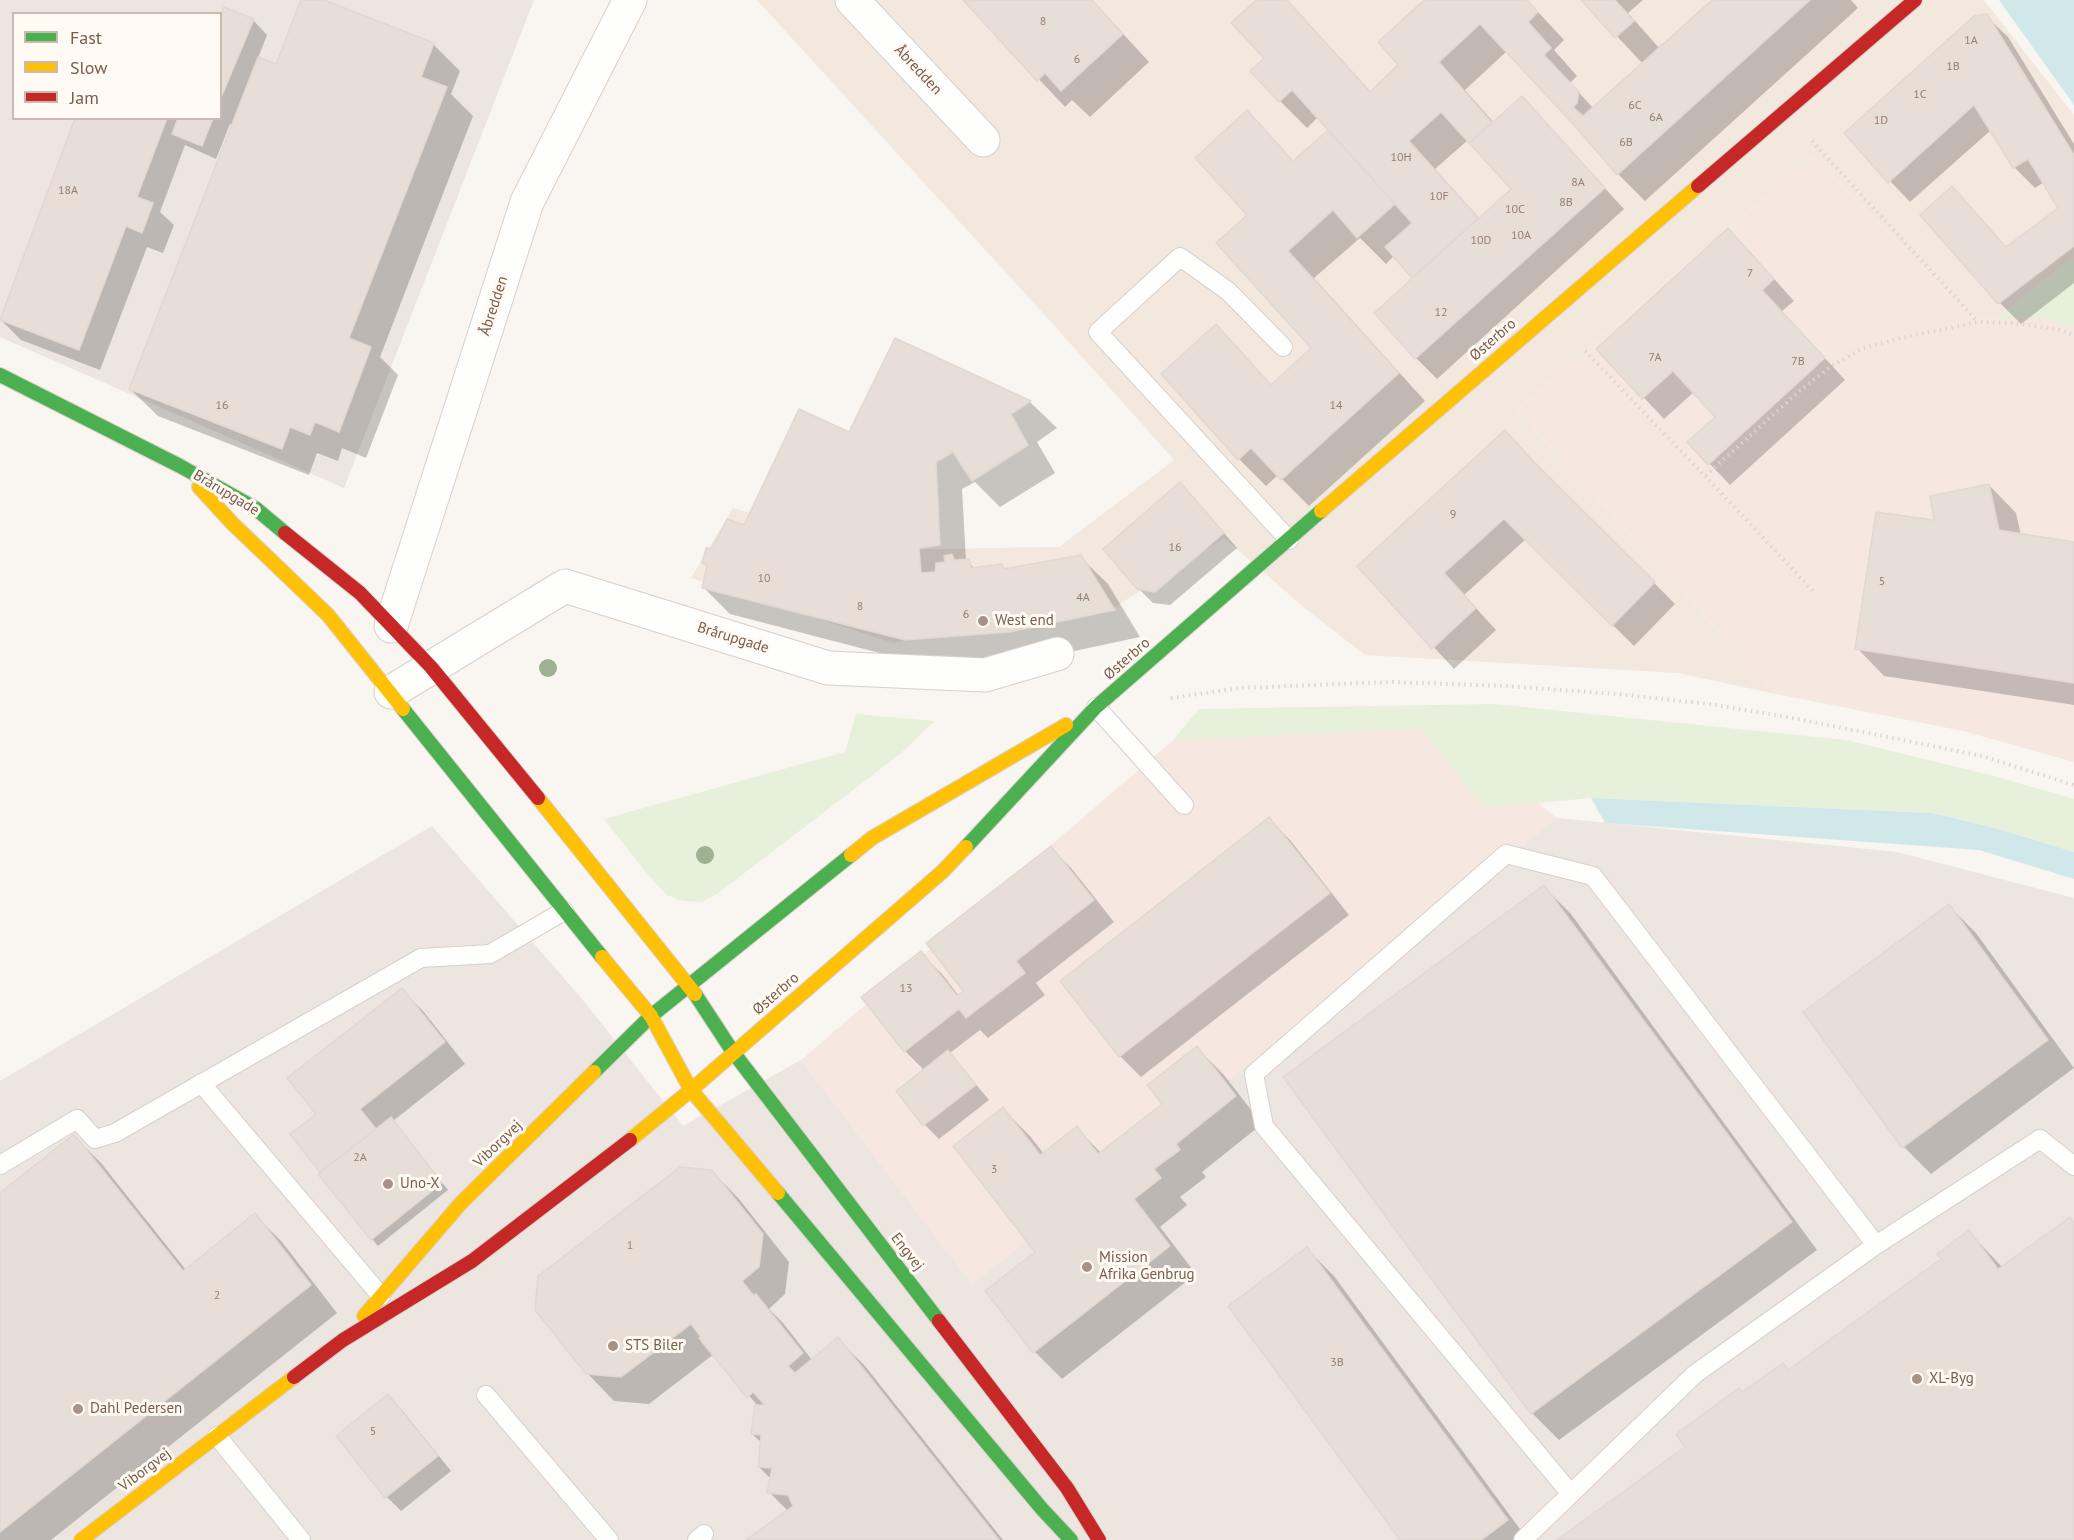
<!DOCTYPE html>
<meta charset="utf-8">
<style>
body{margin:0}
#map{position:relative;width:2074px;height:1540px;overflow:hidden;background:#f9f5f0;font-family:"PT Sans",sans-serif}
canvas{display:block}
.legend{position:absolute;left:12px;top:12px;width:210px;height:108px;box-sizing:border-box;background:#fffaf3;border:2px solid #cabbb1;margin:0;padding:8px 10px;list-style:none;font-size:18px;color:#7a5c4d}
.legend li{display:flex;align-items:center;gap:12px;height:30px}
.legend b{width:30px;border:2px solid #cabbb1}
</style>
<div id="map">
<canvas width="2074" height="1540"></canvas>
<ul class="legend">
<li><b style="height:8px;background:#4caf50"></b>Fast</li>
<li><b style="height:8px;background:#ffc107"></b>Slow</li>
<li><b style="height:8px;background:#c62828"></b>Jam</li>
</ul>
</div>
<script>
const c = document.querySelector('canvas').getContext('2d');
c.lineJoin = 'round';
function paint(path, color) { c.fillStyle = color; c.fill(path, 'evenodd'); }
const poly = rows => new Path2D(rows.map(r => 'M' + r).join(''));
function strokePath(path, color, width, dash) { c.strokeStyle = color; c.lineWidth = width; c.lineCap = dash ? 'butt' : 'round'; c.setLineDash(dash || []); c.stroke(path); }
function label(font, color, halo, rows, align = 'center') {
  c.font = font + ' "PT Sans",sans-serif'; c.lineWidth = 6; c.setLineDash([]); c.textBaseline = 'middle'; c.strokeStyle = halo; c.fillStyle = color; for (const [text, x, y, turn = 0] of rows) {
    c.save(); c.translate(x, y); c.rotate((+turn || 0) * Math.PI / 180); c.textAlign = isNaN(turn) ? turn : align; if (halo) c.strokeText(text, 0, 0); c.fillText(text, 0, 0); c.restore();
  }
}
paint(poly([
 [757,0,1984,0,2074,115,2074,257,1996,319,1971,316,1813,156,1516,410,1776,694,1678,673,1365,655,1306,609,1224,538,1104,614,893,643,691,578,733,508,869,550,1059,547,1174,460,1052,323]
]), '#f2e8de');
paint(poly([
 [1813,156,1971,316,1996,319,2069,261,2074,267,2074,762,1963,731,1776,694,1516,410],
 [1420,710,1557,818,972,1286,801,1060,1172,741]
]), '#f6e8e1');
paint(poly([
 [0,0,534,0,344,488,0,337],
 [14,14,220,14,220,118,14,118],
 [1557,818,1897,852,2074,898,2074,1540,0,1540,0,1081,432,826,582,999,683,1126,801,1060,972,1285]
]), '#ede5e0');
paint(poly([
 [2074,257,2074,327,2043,318,1996,319],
 [1494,704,1846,740,1990,775,2074,799,2074,852,1995,828,1932,813,1591,798,1483,808,1421,728,1172,741,1199,709],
 [856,714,935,721,900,754,717,894,702,902,683,901,667,895,649,876,604,819,845,752]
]), '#e7f0db');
paint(poly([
 [1999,0,2074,0,2074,105],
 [1591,798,1932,813,1995,828,2074,852,2074,879,1979,850,1605,823]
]), '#d0e8ea');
paint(poly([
 [303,0,320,0,433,44,460,71,451,94,473,116,380,357,398,375,366,458,342,448,338,461,317,453,309,475,158,416,130,389,233,125,230,124,216,159,185,145,160,212,174,225,163,253,147,247,100,370,21,340,0,319,77,118,220,118,220,19,253,20,267,35,258,58,277,66],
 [965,0,1092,0,1149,62,1090,117,1072,100,1065,107],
 [1258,0,1287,0,1371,92,1401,65,1426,0,1527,0,1564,40,1554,50,1577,76,1570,83,1594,109,1643,64,1583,0,1643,0,1628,13,1660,49,1714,0,1851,0,1858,8,1645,201,1618,174,1507,51,1465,90,1494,123,1522,98,1624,209,1437,379,1416,358,1414,278,1394,256,1386,264,1360,238,1314,278,1425,401,1309,506,1278,475,1266,486,1239,459,1216,326,1272,386,1313,349,1249,215,1247,112,1294,162,1330,130,1318,117,1307,128,1280,101,1266,59],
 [1468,140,1513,189,1480,219,1435,169],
 [1986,16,2008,37,2074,144,2074,283,2021,324,2000,303,1952,189,2007,248,2060,208,2044,182,2035,188,2014,167,1991,130,1910,202,1890,181],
 [1749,251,1794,301,1782,311,1845,380,1730,485,1689,442,1717,417,1694,392,1664,419,1598,349],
 [896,340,1030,402,1057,428,1037,442,1055,473,1000,507,975,482,962,489,966,561,976,569,1001,565,1005,570,1080,557,1108,584,1140,637,1037,659,933,667,730,614,703,587,708,567,703,563,713,550,745,527,850,434],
 [1505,432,1675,604,1634,646,1526,539,1464,595,1496,630,1454,669,1359,566],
 [1989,485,2016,513,2021,535,2074,543,2074,705,1884,676,1857,648],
 [1194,498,1237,548,1170,605,1153,603,1138,588],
 [1269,819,1290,840,1349,915,1141,1077,1120,1056,1062,981],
 [1051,848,1072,869,1114,922,1036,983,1045,995,988,1038,980,1030,950,1053,989,1100,939,1139,925,1125,898,1091,925,1071,905,1051,863,997,921,953,942,974,959,996,965,991],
 [1544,887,1571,914,1817,1250,1559,1440,1532,1413,1285,1077],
 [1949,906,1976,933,2074,1068,1931,1174,1904,1147,1805,1013],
 [402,990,423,1011,465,1064,393,1121,448,1190,378,1246,372,1239,318,1114],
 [1197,1048,1224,1075,1262,1124,1202,1172,1206,1177,1180,1197,1187,1205,1160,1227,1196,1274,1062,1379,1035,1352,987,1291,1038,1252,1003,1109,1030,1136,1044,1154,1077,1128,1101,1153,1164,1104],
 [74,1136,101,1163,186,1270,255,1215,282,1242,337,1313,51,1540,0,1540,0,1195],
 [712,1171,739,1199,789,1262,785,1294,769,1309,783,1323,812,1360,838,1339,865,1366,1003,1540,748,1540,788,1511,769,1492,771,1479,759,1467,762,1443,752,1434,757,1405,714,1354,649,1404,614,1401,587,1373],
 [2074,1224,2074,1540,1560,1540,1687,1447,1743,1394,1783,1365,1789,1371,1943,1260,1969,1232,2003,1268],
 [1307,1249,1334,1276,1528,1540,1402,1540],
 [388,1396,402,1410,451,1471,401,1511,387,1497,338,1436]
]), '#0003');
const building = poly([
 [301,0,324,0,434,43,421,77,447,87,349,338,371,347,339,432,315,422,310,435,290,427,282,449,129,389,258,57,276,64,301,0],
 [963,0,1092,0,1123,34,1061,91,1045,73,1037,81,963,0],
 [1256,0,1287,0,1370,92,1398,65,1378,42,1424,0,1527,0,1538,12,1528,22,1551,48,1544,55,1579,92,1577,103,1573,107,1583,116,1712,0,1810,0,1617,175,1574,125,1480,24,1439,62,1492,123,1469,143,1441,112,1409,141,1478,218,1412,278,1385,247,1412,223,1292,90,1279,102,1250,71,1264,58,1231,23,1256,0],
 [1581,0,1615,0,1634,21,1615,38,1581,0],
 [224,7,254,19,220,100,220,15,224,7],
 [1987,14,2074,155,2074,246,1998,304,1920,215,1952,186,2006,247,2058,208,2028,159,2013,168,1974,105,1888,183,1844,133,1974,16,1987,14],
 [1522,96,1605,188,1415,359,1374,313,1511,189,1469,143,1522,96],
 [1247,110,1293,161,1328,130,1395,204,1357,238,1333,210,1288,251,1399,373,1281,480,1251,448,1238,460,1161,374,1216,324,1271,385,1311,348,1216,243,1247,215,1195,158,1247,110],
 [75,118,167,118,137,197,153,203,142,233,126,226,79,350,0,320,75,118],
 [178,118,213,118,202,146,172,134,178,118],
 [1728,228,1774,279,1762,290,1825,358,1708,465,1687,442,1715,417,1673,371,1642,399,1596,349,1728,228],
 [895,338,1031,401,1011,414,1028,445,972,481,953,452,936,462,940,545,919,548,921,573,935,572,936,563,945,562,944,556,952,554,954,560,969,559,971,568,1002,564,1004,569,1081,555,1115,610,1009,632,905,640,702,588,707,565,702,563,706,548,712,548,727,519,744,525,799,409,849,432,895,338],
 [1505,430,1533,461,1655,582,1612,626,1504,519,1444,573,1476,608,1432,649,1357,566,1505,430],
 [1180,482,1224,533,1155,592,1137,589,1103,549,1180,482],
 [1989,484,1999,530,2074,542,2074,683,1855,649,1876,512,1934,520,1930,496,1989,484],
 [1269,817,1330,893,1119,1057,1060,981,1269,817],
 [1051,846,1094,900,1016,961,1025,973,966,1018,959,1009,904,1052,861,997,921,951,957,996,963,991,926,943,1051,846],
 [1544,885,1792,1222,1531,1414,1283,1077,1544,885],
 [1949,904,2048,1040,1902,1148,1803,1012,1949,904],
 [402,988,445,1042,360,1109,376,1129,318,1174,320,1172,290,1134,316,1114,287,1078,402,988],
 [1197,1046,1236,1096,1176,1144,1180,1150,1154,1169,1161,1178,1134,1199,1170,1246,1033,1353,985,1291,1035,1252,953,1146,1003,1107,1040,1155,1077,1126,1098,1154,1162,1104,1147,1085,1197,1046],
 [948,1050,976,1085,923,1126,896,1091,948,1050],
 [391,1117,442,1183,371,1240,318,1174,391,1117],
 [74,1134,183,1271,255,1213,311,1285,0,1532,0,1193,74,1134],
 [680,1167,712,1170,763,1234,759,1267,742,1281,753,1295,756,1294,803,1353,788,1366,795,1373,838,1337,999,1540,746,1540,793,1506,788,1495,767,1493,772,1468,758,1467,761,1435,751,1434,755,1405,765,1405,753,1392,747,1398,699,1338,701,1337,691,1324,621,1377,586,1374,535,1310,538,1276,680,1167],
 [2070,1217,2074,1223,2074,1540,1557,1540,1685,1447,1676,1434,1739,1388,1742,1392,1783,1363,1788,1370,1941,1259,1937,1254,1969,1230,1998,1269,2070,1217],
 [1307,1247,1508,1520,1481,1540,1400,1540,1228,1306,1307,1247],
 [388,1394,438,1456,385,1498,336,1436,388,1394]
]);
paint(building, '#e6ded7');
strokePath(building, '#e2d8d2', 1.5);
const lane = poly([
 [1283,347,1228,291,1180,257,1098,332,1289,540],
 [1096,707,1184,805],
 [201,1083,381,1296],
 [0,1165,77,1119,95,1139,115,1133,421,958,490,954,564,911],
 [486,1395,609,1540],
 [217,1436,301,1540],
 [1571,1494,1264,1126,1254,1074,1506,854,1593,876,1876,1245],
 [697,1540,704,1534],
 [1523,1540,1695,1374,1876,1245,2040,1139,2074,1166]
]);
const street = poly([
 [852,0,983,140],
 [391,626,527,202,630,0],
 [391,692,565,586,828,668,985,675,1057,654]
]);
const fast = poly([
 [0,375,180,466,255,508,285,533],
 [403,709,602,957],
 [966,847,1096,707,1321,511],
 [695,994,733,1052,939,1321],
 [594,1072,651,1016,851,855],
 [778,1193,1042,1509,1071,1540]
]);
const slow = poly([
 [199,487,233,524,328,615,403,709],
 [1321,511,1698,186],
 [538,798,695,994],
 [851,855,872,838,1066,725],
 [602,957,651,1016,691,1090,778,1193],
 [630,1140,691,1090,942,872,966,847],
 [364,1316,461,1203,594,1072],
 [81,1540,294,1377]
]);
const jam = poly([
 [1698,186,1915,0],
 [285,533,360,593,431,667,538,798],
 [939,1321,1067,1488,1099,1540],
 [294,1377,343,1340,472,1261,630,1140]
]);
strokePath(lane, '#d7d1cb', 20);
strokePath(street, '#d7d1cb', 35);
strokePath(fast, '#d9d2cb', 16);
strokePath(slow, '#d9d2cb', 16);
strokePath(jam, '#d9d2cb', 16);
strokePath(poly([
 [1812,141,1977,321],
 [1585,351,1705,476,1803,388,1832,366,1861,349,1901,338,1978,322,2014,323,2059,330,2074,335],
 [1705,476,1816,594],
 [1171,698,1240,688,1391,682,1506,686,1617,694,1709,704,1798,719,1982,756,2074,785]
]), '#dcd5d0', 4, [1.5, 4.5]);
strokePath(lane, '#fefefd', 18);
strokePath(street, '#fefefd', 33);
strokePath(fast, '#4caf50', 14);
strokePath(slow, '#ffc107', 14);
strokePath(jam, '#c62828', 14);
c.fillStyle = '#9eb190';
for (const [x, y] of [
 [548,668],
 [705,855]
]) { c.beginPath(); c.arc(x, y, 9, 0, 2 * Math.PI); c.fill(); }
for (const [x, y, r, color] of [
 [983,621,6,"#a69286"],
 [388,1184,6,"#a69286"],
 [1087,1267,6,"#a69286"],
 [613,1346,6,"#a69286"],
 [1917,1379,6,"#a69286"],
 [78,1409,6,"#a69286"]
]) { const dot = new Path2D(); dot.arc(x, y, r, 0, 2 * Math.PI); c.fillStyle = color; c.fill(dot); strokePath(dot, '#fffaf3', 2); }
label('12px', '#977e72', null, [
 ["8",1043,22],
 ["1A",1971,41],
 ["6",1077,60],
 ["1B",1953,67],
 ["1C",1920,95],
 ["6C",1635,106],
 ["6A",1656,118],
 ["1D",1881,121],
 ["6B",1626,143],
 ["10H",1401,158],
 ["8A",1578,183],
 ["18A",68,191],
 ["10F",1439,197],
 ["8B",1566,203],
 ["10C",1515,210],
 ["10A",1521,236],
 ["10D",1481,241],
 ["7",1750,274],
 ["12",1441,313],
 ["7A",1655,358],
 ["7B",1798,362],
 ["16",222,406],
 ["14",1336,406],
 ["9",1453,515],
 ["16",1175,548],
 ["10",764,579],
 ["5",1882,582],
 ["4A",1083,598],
 ["8",860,607],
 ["6",966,615],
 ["13",906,989],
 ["2A",360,1158],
 ["3",994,1170],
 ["1",630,1246],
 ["2",217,1296],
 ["3B",1337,1363],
 ["5",373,1432]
]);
label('15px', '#7a5c4d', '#fffaf3', [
 ["Åbredden",918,70,47],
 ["Åbredden",494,306,-72],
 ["Østerbro",1493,340,-41],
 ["Brårupgade",226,493,31],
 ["Brårupgade",733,638,17],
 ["Østerbro",1127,659,-41],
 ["Østerbro",776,994,-41],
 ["Viborgvej",498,1144,-44],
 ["Engvej",907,1252,52],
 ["Viborgvej",145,1470,-37]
]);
label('15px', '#7a5c4d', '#fffaf3', [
 ["West end",995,621],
 ["Uno-X",400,1184],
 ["Mission",1099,1258],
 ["Afrika Genbrug",1099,1275],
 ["STS Biler",625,1346],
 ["XL-Byg",1929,1379],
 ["Dahl Pedersen",90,1409]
], 'left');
</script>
